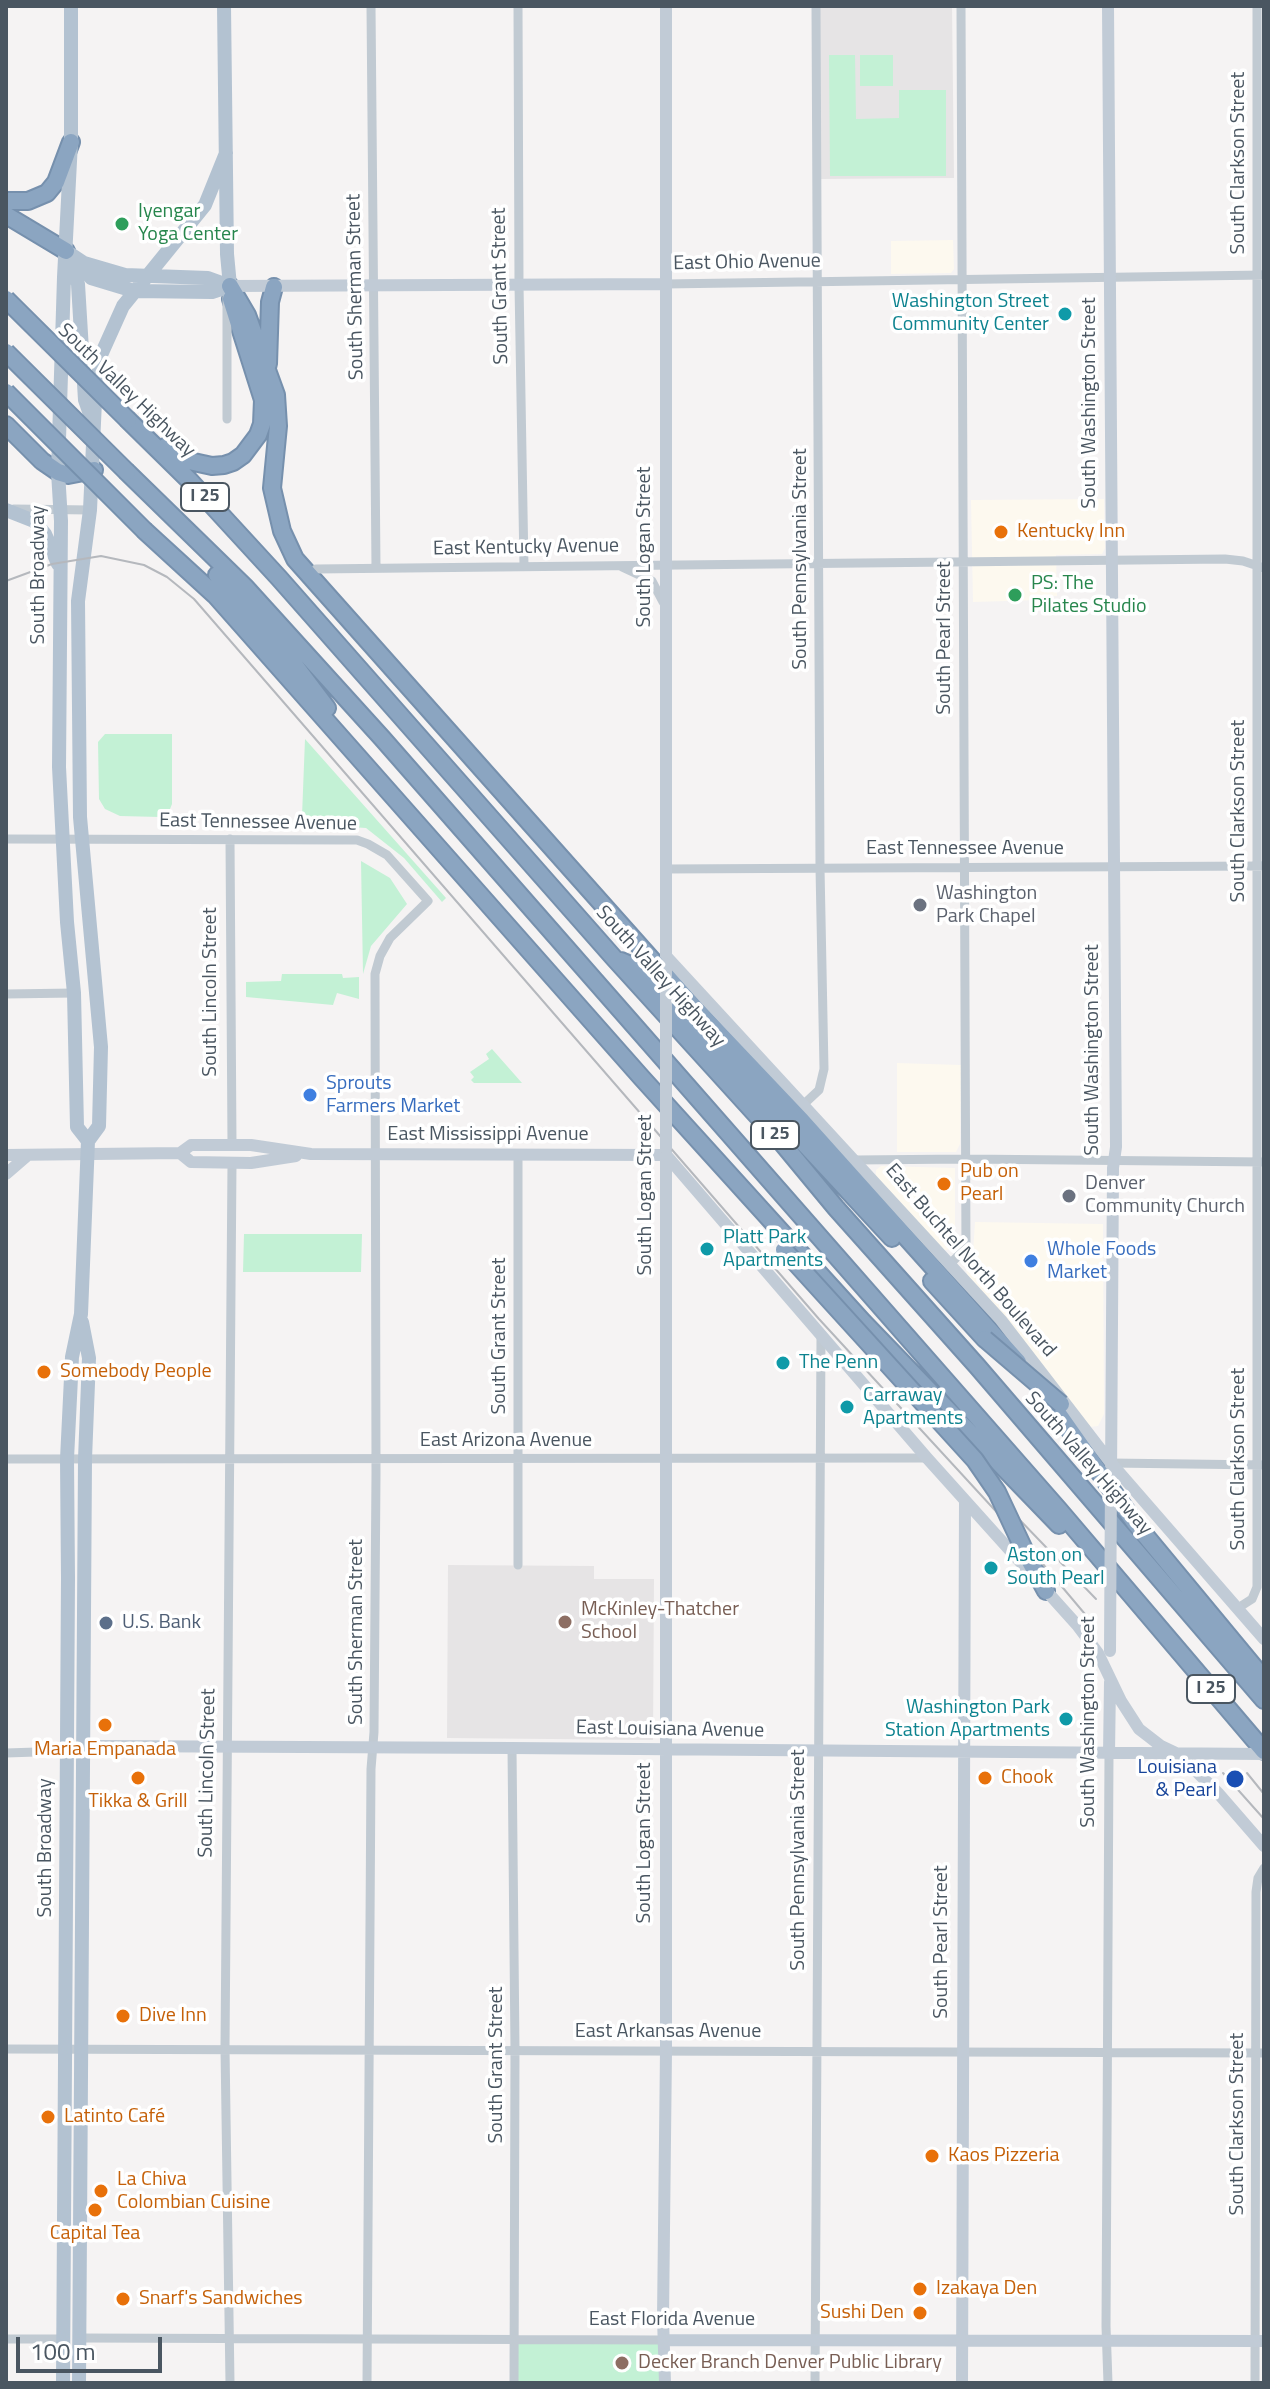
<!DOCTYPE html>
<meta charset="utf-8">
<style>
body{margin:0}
#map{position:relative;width:1270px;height:2389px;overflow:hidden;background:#f5f3f3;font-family:"Titillium Web",sans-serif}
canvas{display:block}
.frame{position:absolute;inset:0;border:8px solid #4a5661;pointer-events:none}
.scale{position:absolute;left:16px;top:2337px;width:146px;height:36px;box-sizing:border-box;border:4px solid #4a5661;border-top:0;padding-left:10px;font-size:24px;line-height:28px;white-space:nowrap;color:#4a5661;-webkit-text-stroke:6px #fff;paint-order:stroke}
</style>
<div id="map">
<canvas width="1270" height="2389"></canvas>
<div class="frame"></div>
<div class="scale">100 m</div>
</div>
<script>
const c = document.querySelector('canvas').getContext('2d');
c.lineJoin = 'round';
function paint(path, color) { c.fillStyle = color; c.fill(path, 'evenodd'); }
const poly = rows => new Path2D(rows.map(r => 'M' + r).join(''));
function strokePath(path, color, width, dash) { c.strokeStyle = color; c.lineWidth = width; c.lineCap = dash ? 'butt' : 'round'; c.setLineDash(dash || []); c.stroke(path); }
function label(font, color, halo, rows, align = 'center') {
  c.font = font + ' "Titillium Web",sans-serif'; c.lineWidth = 7; c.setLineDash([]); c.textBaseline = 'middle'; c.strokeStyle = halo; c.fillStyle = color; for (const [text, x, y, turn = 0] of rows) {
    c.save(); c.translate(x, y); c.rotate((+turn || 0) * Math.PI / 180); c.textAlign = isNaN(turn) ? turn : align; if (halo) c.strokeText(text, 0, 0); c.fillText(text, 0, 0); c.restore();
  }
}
paint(poly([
 [953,240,954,269,951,273,891,274,891,241],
 [1104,499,1105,548,1102,554,1056,555,1057,596,1040,596,1040,600,973,602,971,500],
 [897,1063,961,1065,960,1144,956,1152,897,1152],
 [881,1166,955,1168,955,1249,944,1250,876,1176,876,1170],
 [975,1222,1103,1224,1104,1414,1098,1426,1090,1427,968,1277,965,1266,973,1253]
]), '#fdf9ef');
paint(poly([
 [819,6,952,6,954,178,821,179],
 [448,1565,594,1566,594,1579,654,1579,653,1740,447,1738]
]), '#e6e4e5');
paint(poly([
 [829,55,855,55,856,119,899,118,899,90,946,90,946,176,830,176],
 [860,55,893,55,893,86,860,86],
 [105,734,172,734,172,804,168,814,160,817,120,816,105,809,99,799,98,742],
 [305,739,446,898,442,902,404,858,366,828,305,824,302,816],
 [361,861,390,878,407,904,371,946,363,974],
 [282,974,342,974,343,978,359,977,359,999,337,993,333,1005,246,997,246,982,281,981],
 [492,1049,522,1083,474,1083,471,1080,474,1077,470,1072,489,1059,486,1054],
 [244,1234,362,1234,361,1272,243,1272],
 [514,2339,664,2340,664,2383,515,2383]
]), '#c3f1d5');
const highway = poly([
 [6,201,28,201,47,193,56,182,71,142],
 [6,215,66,251],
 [230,286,247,315,276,395,278,426,272,488,282,531,295,559,693,1006,802,1121,1018,1362],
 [268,364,270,302,274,287],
 [128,420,189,480,279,578,614,958,783,1144,836,1208,977,1366,1264,1700],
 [6,425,42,461,58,472,68,475,94,470],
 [165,447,189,461,212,466,224,465,233,462,243,455,258,435,262,424,263,400,231,299],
 [127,472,246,588,382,738,1059,1510,1264,1751],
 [145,531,215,595,641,1077,863,1322,1059,1525],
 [217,575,281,647,327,708],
 [621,961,644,971,892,1238],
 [932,1281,985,1339],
 [1043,1392,1135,1523,1264,1679],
 [1027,1556,1046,1591]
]);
strokePath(highway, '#7690ad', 20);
strokePath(poly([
 [371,6,376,568],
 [518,6,519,285,524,566],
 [665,284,1264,275],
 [227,419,227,297],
 [14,509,90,510],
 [622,567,652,581,663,602],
 [316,569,1225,559,1243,561,1264,568],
 [6,839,357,840,368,844,387,855,428,901,390,938,380,956,375,974,376,1473,374,1732,371,1769,367,2383],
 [230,839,232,1145],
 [666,869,1264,866],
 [6,994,74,993],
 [804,1104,819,1090,824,1069,820,868,816,6],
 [518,1155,518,1565],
 [855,1160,967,1159,1264,1162],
 [950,1264,966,1248,961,6],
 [6,1459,927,1458],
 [1111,1463,1264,1465],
 [1238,1608,1252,1599,1257,1587,1257,6],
 [512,1748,515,2050,514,2383],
 [6,1753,67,1751],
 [6,2049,1264,2053],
 [80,2338,664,2340],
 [6,2339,63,2339],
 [230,2383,225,2048,232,1163],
 [815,2383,821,1338],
 [1108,2383,1106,2326,1109,1754],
 [1255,2383,1256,1892,1258,1878,1264,1868]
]), '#c1cad2', 9);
strokePath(poly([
 [666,6,666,964],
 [1108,6,1116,1147,1113,1168,1111,1477],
 [230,286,665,284],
 [666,956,1001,1320,1111,1463,1264,1639],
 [180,1153,191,1162,251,1163,296,1156],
 [6,1155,180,1153,191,1145,251,1145,311,1154,666,1155],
 [666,1155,927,1458,1077,1625,1098,1653,1121,1701,1139,1729,1161,1746,1180,1755,1218,1793,1264,1846],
 [6,1174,28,1155],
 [76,1749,95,1746,512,1748,1264,1754],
 [1109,1754,1110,1682],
 [664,2340,1264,2341],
 [665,2383,663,2318,666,2050,666,1148],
 [962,2383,965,1501]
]), '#c1cbd6', 12);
strokePath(poly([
 [71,6,71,142,64,277,58,472,61,521,59,767,67,922,74,993,77,1127,88,1141],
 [224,6,227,254,230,286],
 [66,251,84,263,125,275,208,278,230,286],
 [68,256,78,284,85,400,92,420],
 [76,259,91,278,134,291,212,292,230,286],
 [6,510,34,521,45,534,58,564],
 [63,2383,68,1578,67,1459,72,1357,81,1314,88,1141,99,1126,101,1047,80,817,78,601,90,510,95,401,101,355,123,306,205,205,226,153],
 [79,2383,85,1459,89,1358,82,1322]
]), '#b3c2d1', 14);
strokePath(highway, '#8ba5c1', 16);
strokePath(poly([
 [6,581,52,564,101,556,144,565,167,577,194,599,819,1319,1026,1544,1095,1626],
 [988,1487,1096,1599],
 [1223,1773,1264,1819],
 [1247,1773,1264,1794]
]), '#b5b8bd', 2);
const highwayBridge = poly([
 [6,299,128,420],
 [6,352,127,472],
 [6,392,145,531],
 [784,1250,975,1460,997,1492,1027,1556],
 [985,1339,1061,1404]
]);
strokePath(highwayBridge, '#7690ad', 20, []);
strokePath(poly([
 [666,1148,666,964],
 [1110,1651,1111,1477]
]), '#c1cbd6', 12);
strokePath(highwayBridge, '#8ba5c1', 16);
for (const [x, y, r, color] of [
 [122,224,8,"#2e9e5b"],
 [1065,314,8,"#0f9aa8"],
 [1001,532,8,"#e8710a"],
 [1015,595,8,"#2e9e5b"],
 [920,905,8,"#6b7280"],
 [310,1095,8,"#3f7fe0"],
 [944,1184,8,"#e8710a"],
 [1069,1196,8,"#6b7280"],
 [707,1249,8,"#0f9aa8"],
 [1031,1261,8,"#3f7fe0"],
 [783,1363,8,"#0f9aa8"],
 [44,1372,8,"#e8710a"],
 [847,1407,8,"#0f9aa8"],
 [991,1568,8,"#0f9aa8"],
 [565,1622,8,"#8d6e63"],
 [106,1623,8,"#5c6f8a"],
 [1066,1719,8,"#0f9aa8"],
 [105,1725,8,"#e8710a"],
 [138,1778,8,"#e8710a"],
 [985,1778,8,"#e8710a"],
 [1235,1779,10,"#1a4fb4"],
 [123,2016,8,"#e8710a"],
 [48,2117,8,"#e8710a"],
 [932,2156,8,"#e8710a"],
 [101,2191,8,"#e8710a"],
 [95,2210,8,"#e8710a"],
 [920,2289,8,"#e8710a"],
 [123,2299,8,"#e8710a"],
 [920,2313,8,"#e8710a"],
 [622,2363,8,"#8d6e63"]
]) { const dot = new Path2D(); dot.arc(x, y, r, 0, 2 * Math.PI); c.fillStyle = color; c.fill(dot); strokePath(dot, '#fff', 3); }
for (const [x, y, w] of [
 [205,497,48],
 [775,1135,48],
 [1211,1689,48]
]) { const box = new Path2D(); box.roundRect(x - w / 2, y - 14, w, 28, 6); c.fillStyle = '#fff'; c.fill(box); strokePath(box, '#4a5661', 2); }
label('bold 18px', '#4a5661', null, [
 ["I 25",205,497],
 ["I 25",775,1135],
 ["I 25",1211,1689]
]);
label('20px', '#4a5661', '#fff', [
 ["South Clarkson Street",1239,163,-90],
 ["East Ohio Avenue",747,263,-1],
 ["South Grant Street",501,286,-91],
 ["South Sherman Street",356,287,-91],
 ["South Valley Highway",126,391,44],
 ["South Washington Street",1090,403,-90],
 ["South Logan Street",645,547,-90],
 ["East Kentucky Avenue",526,548,-1],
 ["South Pennsylvania Street",801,559,-90],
 ["South Broadway",39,575,-90],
 ["South Pearl Street",945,638,-90],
 ["South Clarkson Street",1239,811,-90],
 ["East Tennessee Avenue",258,823,1],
 ["East Tennessee Avenue",965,849],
 ["South Valley Highway",660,977,48],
 ["South Lincoln Street",211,992,-90],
 ["South Washington Street",1093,1050,-90],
 ["East Mississippi Avenue",488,1135],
 ["South Logan Street",646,1195,-90],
 ["East Buchtel North Boulevard",970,1261,49],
 ["South Grant Street",500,1336,-90],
 ["East Arizona Avenue",506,1441],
 ["South Clarkson Street",1239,1459,-90],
 ["South Valley Highway",1088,1464,49],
 ["South Sherman Street",357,1632,-90],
 ["South Washington Street",1089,1722,-90],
 ["East Louisiana Avenue",670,1730,1],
 ["South Lincoln Street",208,1773,-89],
 ["South Logan Street",645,1843,-90],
 ["South Broadway",46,1848,-90],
 ["South Pennsylvania Street",799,1860,-90],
 ["South Pearl Street",942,1942,-90],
 ["East Arkansas Avenue",668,2032],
 ["South Grant Street",497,2065,-90],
 ["South Clarkson Street",1238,2124,-90],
 ["East Florida Avenue",672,2320]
]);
label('20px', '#27864d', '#fff', [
 ["Iyengar",138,212],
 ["Yoga Center",138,235],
 ["PS: The",1031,584],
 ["Pilates Studio",1031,607]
], 'left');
label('20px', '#0d838f', '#fff', [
 ["Washington Street",1049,302,"right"],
 ["Community Center",1049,325,"right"],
 ["Platt Park",723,1238],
 ["Apartments",723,1261],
 ["The Penn",799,1363],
 ["Carraway",863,1396],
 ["Apartments",863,1419],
 ["Aston on",1007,1556],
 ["South Pearl",1007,1579],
 ["Washington Park",1050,1708,"right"],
 ["Station Apartments",1050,1731,"right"]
], 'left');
label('20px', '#c56008', '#fff', [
 ["Kentucky Inn",1017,532],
 ["Pub on",960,1172],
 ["Pearl",960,1195],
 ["Somebody People",60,1372],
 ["Maria Empanada",105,1750,"center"],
 ["Chook",1001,1778],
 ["Tikka & Grill",138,1802,"center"],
 ["Dive Inn",139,2016],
 ["Latinto Café",64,2117],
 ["Kaos Pizzeria",948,2156],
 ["La Chiva",117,2180],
 ["Colombian Cuisine",117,2203],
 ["Capital Tea",95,2234,"center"],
 ["Izakaya Den",936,2289],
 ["Snarf's Sandwiches",139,2299],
 ["Sushi Den",904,2313,"right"]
], 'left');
label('20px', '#5b616d', '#fff', [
 ["Washington",936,894],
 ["Park Chapel",936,917],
 ["Denver",1085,1184],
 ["Community Church",1085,1207]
], 'left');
label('20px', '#366cbe', '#fff', [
 ["Sprouts",326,1084],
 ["Farmers Market",326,1107],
 ["Whole Foods",1047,1250],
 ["Market",1047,1273]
], 'left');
label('20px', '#785e54', '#fff', [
 ["McKinley-Thatcher",581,1610],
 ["School",581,1633],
 ["Decker Branch Denver Public Library",638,2363]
], 'left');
label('20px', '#4e5e75', '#fff', [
 ["U.S. Bank",122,1623]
], 'left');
label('20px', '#164399', '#fff', [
 ["Louisiana",1217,1768],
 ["& Pearl",1217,1791]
], 'right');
</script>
